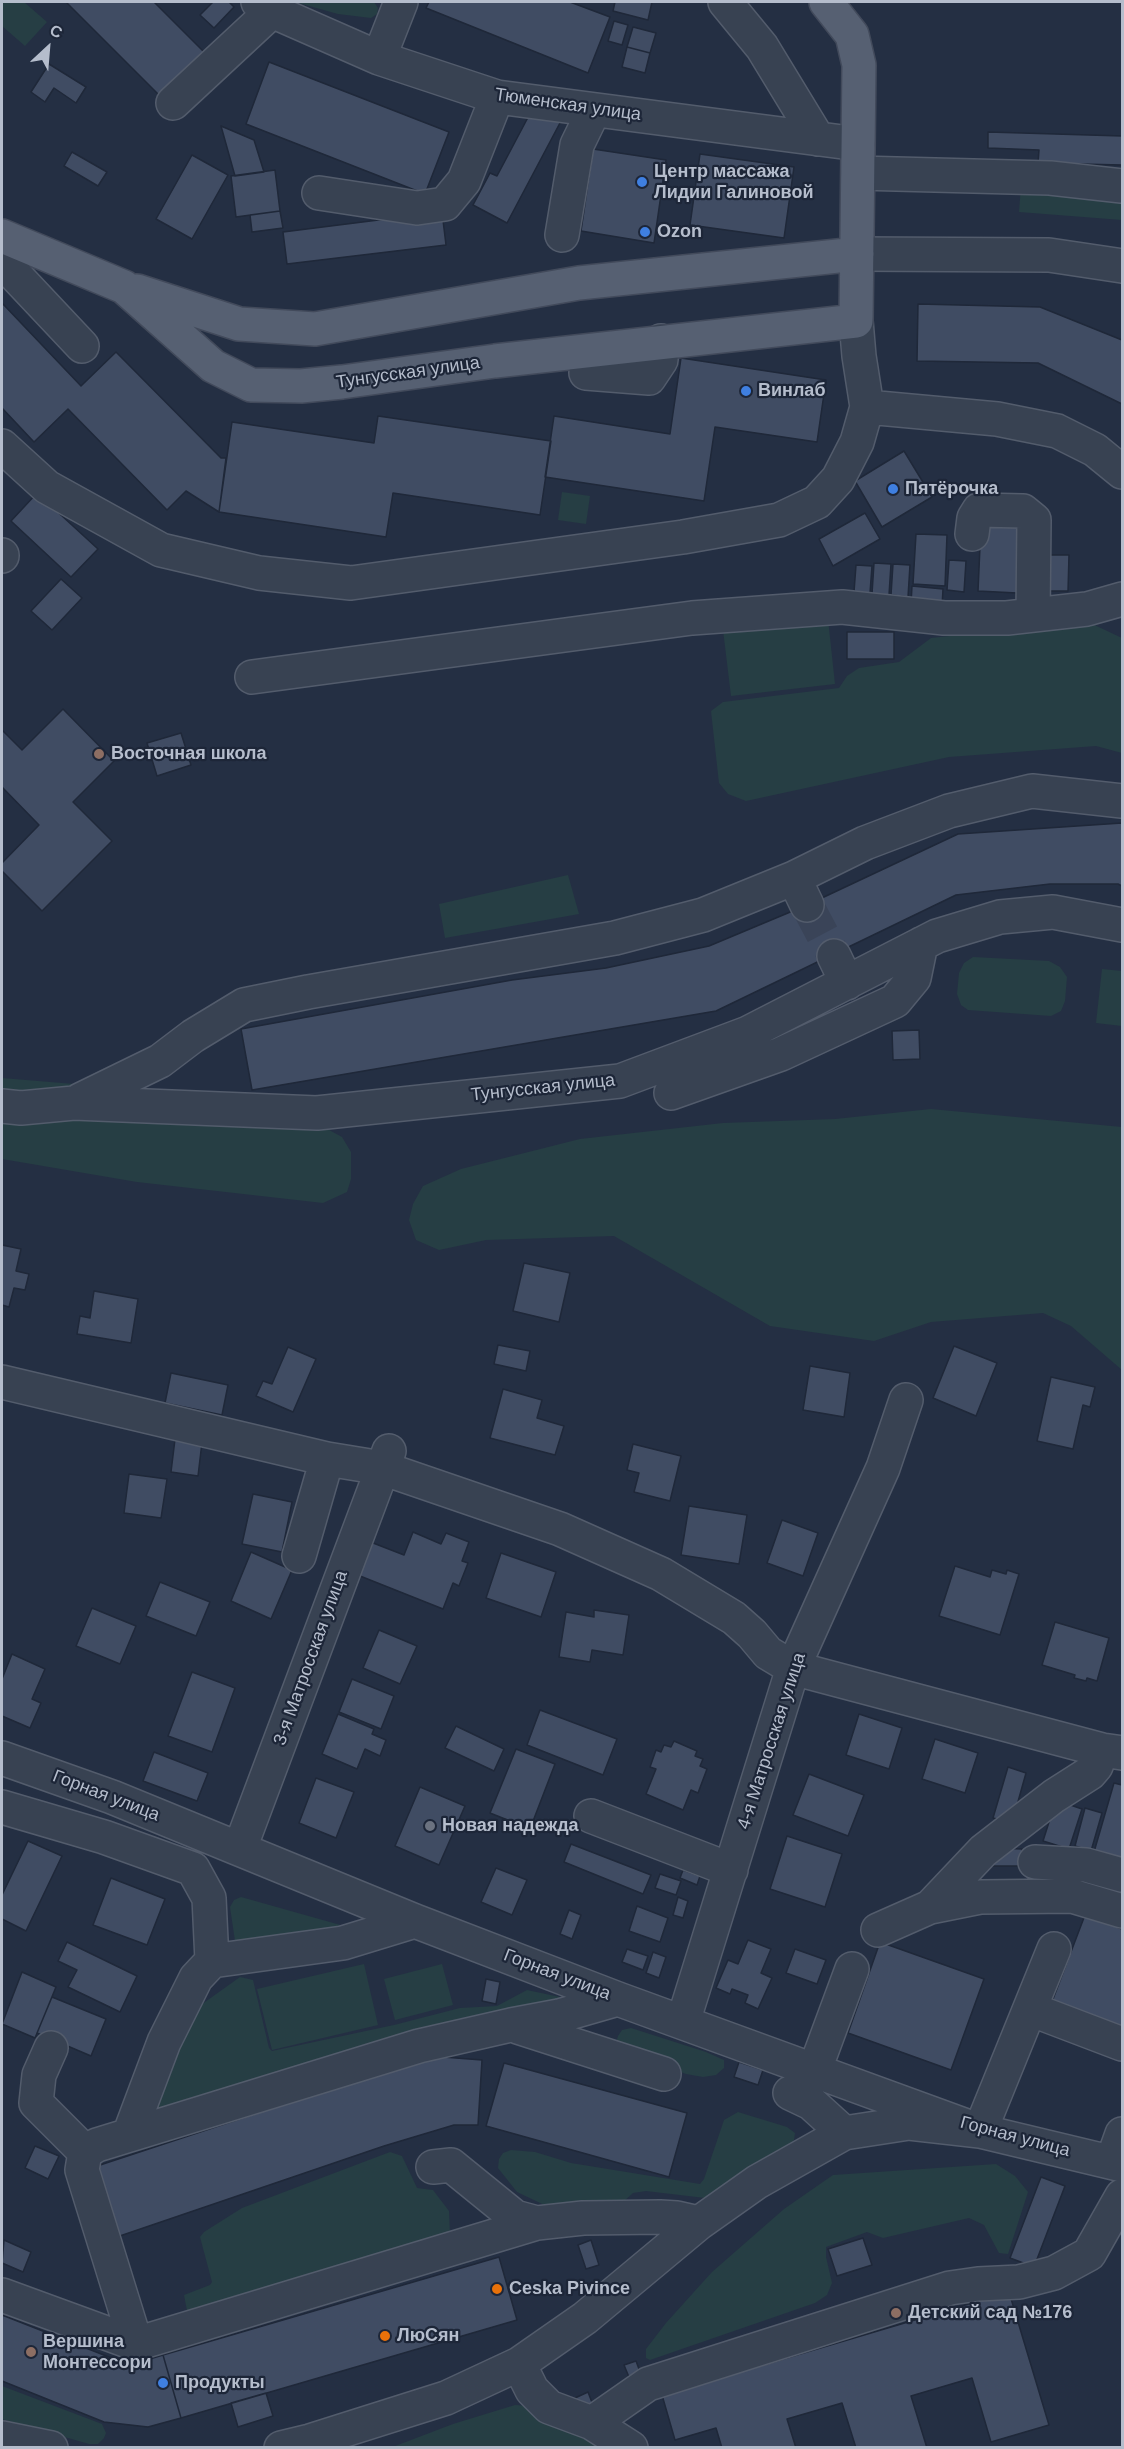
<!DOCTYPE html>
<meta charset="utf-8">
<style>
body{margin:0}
#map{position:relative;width:1124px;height:2449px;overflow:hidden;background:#242f43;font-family:Helvetica,sans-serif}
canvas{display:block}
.frame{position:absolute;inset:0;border:3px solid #b5bdcc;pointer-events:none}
.north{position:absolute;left:18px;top:18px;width:60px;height:60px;-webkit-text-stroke:4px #1d2638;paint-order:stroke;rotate:26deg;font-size:16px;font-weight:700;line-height:24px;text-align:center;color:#b5bdcc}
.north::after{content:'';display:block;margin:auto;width:21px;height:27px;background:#b5bdcc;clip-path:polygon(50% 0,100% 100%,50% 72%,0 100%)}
</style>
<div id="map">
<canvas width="1124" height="2449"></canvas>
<div class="frame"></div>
<div class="north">С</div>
</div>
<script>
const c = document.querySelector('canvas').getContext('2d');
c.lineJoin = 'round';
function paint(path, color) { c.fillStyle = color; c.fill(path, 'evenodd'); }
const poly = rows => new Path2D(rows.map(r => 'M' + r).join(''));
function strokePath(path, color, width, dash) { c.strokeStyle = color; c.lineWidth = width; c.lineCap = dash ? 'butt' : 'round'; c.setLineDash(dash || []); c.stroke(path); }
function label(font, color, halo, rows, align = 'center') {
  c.font = font + ' Helvetica,sans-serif'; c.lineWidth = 4.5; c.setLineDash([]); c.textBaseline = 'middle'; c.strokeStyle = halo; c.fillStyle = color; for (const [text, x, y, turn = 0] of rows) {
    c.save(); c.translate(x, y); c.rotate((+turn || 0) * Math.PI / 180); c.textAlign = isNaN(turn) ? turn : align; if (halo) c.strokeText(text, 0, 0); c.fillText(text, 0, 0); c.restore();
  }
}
paint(poly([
 [4,2,24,2,47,22,25,46,2,26,2,4],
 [295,2,374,2,378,8,377,14,371,18,338,14],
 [1021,186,1122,195,1122,220,1019,212],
 [562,492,590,496,586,524,558,520],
 [828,619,835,684,731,696,723,630],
 [1086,621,1122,638,1122,753,1096,746,949,757,746,801,728,794,719,783,711,711,723,702,839,688,847,676,859,668,899,662,931,638],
 [568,875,579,914,445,938,439,904],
 [973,957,1049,961,1060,967,1067,977,1065,1001,1061,1011,1051,1016,968,1010,961,1005,957,994,959,973,964,963],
 [1102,969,1122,971,1122,1026,1096,1023],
 [2,1078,194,1094,318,1124,342,1137,351,1152,351,1179,347,1192,323,1203,137,1182,2,1159],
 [931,1109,1122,1127,1122,1370,1071,1326,1043,1313,931,1322,874,1341,770,1326,614,1236,486,1240,439,1250,416,1240,409,1220,413,1204,423,1186,461,1169,580,1139,723,1123,835,1119],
 [241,1897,344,1926,258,1942,235,1941,230,1907,234,1900],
 [364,1964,378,2025,272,2050,257,1989],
 [442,1964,453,2005,395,2020,384,1979],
 [240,1977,253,1980,269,2048,272,2051,394,2025,460,2008,497,2006,527,1990,560,1997,565,2001,151,2121,171,2045,198,2007],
 [631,2028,706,2052,724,2060,724,2068,716,2075,703,2077,686,2074,620,2050,616,2043,618,2036,622,2030],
 [738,2112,787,2127,795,2133,794,2140,786,2150,721,2196,705,2198,646,2191,633,2193,622,2203,555,2210,517,2192,498,2168,499,2159,503,2153,511,2150,535,2152,571,2163,700,2184,704,2179,724,2120],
 [390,2152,402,2156,417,2188,433,2190,449,2211,450,2235,188,2316,184,2295,210,2285,212,2282,200,2237,204,2232,242,2208],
 [996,2164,1015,2176,1028,2192,1008,2254,999,2253,984,2225,969,2218,883,2238,867,2232,826,2247,826,2257,832,2283,827,2295,815,2303,650,2360,646,2358,646,2349,666,2323,712,2272,784,2209,833,2175],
 [2,2386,102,2424,106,2433,104,2438,98,2444,89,2444,2,2419],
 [515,2405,529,2406,618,2448,390,2448,453,2424]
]), '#263e44');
const building = poly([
 [66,2,154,2,205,53,161,97,66,2],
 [213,2,229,2,234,7,214,28,200,15,213,2],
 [429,2,570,2,610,17,588,73,426,8,429,2],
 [615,2,652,2,648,20,613,11,615,2],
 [614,21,628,25,622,45,608,41,614,21],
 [633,27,656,33,650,53,627,47,633,27],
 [627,47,650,53,645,73,622,67,627,47],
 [269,62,449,132,425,194,246,124,269,62],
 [49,64,86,87,76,103,54,88,45,102,31,92,49,64],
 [534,106,561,121,507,223,473,205,490,173,497,176,534,106],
 [221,126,254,140,264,172,235,176,221,126],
 [988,132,1122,136,1122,165,1038,163,1039,150,988,148,988,132],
 [593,149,666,160,654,243,581,231,593,149],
 [72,152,107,172,98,186,64,166,72,152],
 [700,154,794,167,784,238,690,225,700,154],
 [192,155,228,175,192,239,156,219,192,155],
 [275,170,280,211,236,217,231,176,275,170],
 [280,211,283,228,252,232,250,215,280,211],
 [442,212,446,245,287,264,283,232,442,212],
 [2,303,81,386,116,352,221,458,226,458,219,512,186,491,167,510,68,409,34,442,2,408,2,303],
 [918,304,1040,307,1122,340,1122,404,1038,363,917,361,918,304],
 [681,358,826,380,817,442,715,427,704,501,545,477,554,416,670,434,681,358],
 [378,416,551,441,540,515,393,493,386,537,219,512,232,422,374,443,378,416],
 [904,451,932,497,882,527,855,481,904,451],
 [37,493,98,549,71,577,11,521,37,493],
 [865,513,880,539,833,566,819,539,865,513],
 [981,524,1020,525,1017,593,978,591,981,524],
 [916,534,947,535,945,586,913,584,916,534],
 [1050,555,1069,555,1068,591,1049,591,1050,555],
 [949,560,966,561,964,592,947,590,949,560],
 [874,563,891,564,889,595,872,594,874,563],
 [893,564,910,565,908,597,891,595,893,564],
 [856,565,872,566,870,593,854,592,856,565],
 [61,579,82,598,52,630,31,611,61,579],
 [912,586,943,589,942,607,911,604,912,586],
 [847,632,894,632,894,659,847,659,847,632],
 [63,709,114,761,73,802,112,841,42,911,2,871,2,863,39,825,2,787,2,730,22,750,63,709],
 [181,733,191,765,157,776,147,743,181,733],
 [1122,823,1122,886,1118,884,1050,884,956,895,716,1011,252,1090,241,1029,512,980,606,968,709,946,807,905,958,834,1122,823],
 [919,1030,920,1059,893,1060,892,1031,919,1030],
 [2,1245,21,1249,16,1271,29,1274,25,1290,14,1288,9,1307,2,1305,2,1245],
 [524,1263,570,1273,559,1322,513,1311,524,1263],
 [94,1291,138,1299,131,1343,77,1334,80,1316,90,1318,94,1291],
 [498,1345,530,1351,526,1371,494,1364,498,1345],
 [954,1346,997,1363,976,1416,933,1398,954,1346],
 [288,1347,316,1359,293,1412,256,1396,263,1381,272,1384,288,1347],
 [810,1366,850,1373,844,1417,803,1410,810,1366],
 [171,1373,228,1385,222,1415,165,1403,171,1373],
 [1051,1377,1095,1387,1090,1407,1083,1405,1073,1449,1037,1441,1051,1377],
 [503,1389,542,1400,537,1418,564,1426,555,1455,490,1438,503,1389],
 [176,1431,203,1434,198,1476,171,1472,176,1431],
 [633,1444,681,1456,670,1501,634,1492,639,1473,627,1470,633,1444],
 [129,1474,167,1479,161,1518,124,1513,129,1474],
 [253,1494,292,1502,282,1552,242,1544,253,1494],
 [689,1506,747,1515,739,1564,681,1555,689,1506],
 [782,1520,818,1533,803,1576,767,1563,782,1520],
 [413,1532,441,1544,446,1533,469,1542,462,1561,468,1563,459,1586,453,1583,443,1609,355,1574,368,1541,404,1555,413,1532],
 [251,1552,292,1570,271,1619,231,1601,251,1552],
 [501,1553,556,1572,541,1617,486,1598,501,1553],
 [955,1566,990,1577,992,1570,1006,1574,1007,1570,1019,1574,1000,1635,939,1616,955,1566],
 [160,1582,210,1602,196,1636,146,1616,160,1582],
 [92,1608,136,1626,120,1664,76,1646,92,1608],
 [594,1610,629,1615,623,1655,592,1650,590,1662,559,1657,566,1612,594,1617,594,1610],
 [1055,1622,1109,1638,1097,1681,1087,1678,1086,1681,1074,1678,1075,1675,1042,1665,1055,1622],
 [379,1630,417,1646,400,1684,363,1668,379,1630],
 [12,1654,45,1669,32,1699,41,1703,30,1728,2,1716,2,1679,12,1654],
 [192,1672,235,1688,212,1752,168,1736,192,1672],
 [352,1679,394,1696,381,1729,339,1712,352,1679],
 [540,1710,617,1739,603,1775,527,1745,540,1710],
 [338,1714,374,1729,372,1734,386,1740,380,1756,365,1749,357,1769,322,1754,338,1714],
 [859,1714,902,1728,889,1769,846,1755,859,1714],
 [456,1726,504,1749,494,1771,445,1748,456,1726],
 [935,1739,978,1753,965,1793,922,1779,935,1739],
 [674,1741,697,1751,695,1756,703,1759,700,1766,707,1769,698,1793,691,1790,683,1810,646,1794,656,1769,650,1767,656,1750,661,1752,664,1745,671,1747,674,1741],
 [516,1749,555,1764,530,1829,490,1813,516,1749],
 [154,1752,208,1773,197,1801,143,1781,154,1752],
 [1008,1767,1026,1773,1012,1823,993,1818,1008,1767],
 [809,1774,864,1795,848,1836,793,1815,809,1774],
 [316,1778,354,1792,336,1838,299,1823,316,1778],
 [1114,1783,1122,1785,1122,1860,1094,1852,1114,1783],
 [420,1787,465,1806,439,1865,395,1846,420,1787],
 [1056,1800,1082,1809,1069,1849,1043,1841,1056,1800],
 [1085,1808,1102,1813,1091,1851,1075,1846,1085,1808],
 [787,1836,842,1854,825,1907,770,1889,787,1836],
 [28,1841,62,1856,26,1931,2,1919,2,1895,28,1841],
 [571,1844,651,1875,643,1894,564,1862,571,1844],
 [993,1848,1022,1849,1021,1866,992,1866,993,1848],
 [496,1868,527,1880,512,1915,481,1902,496,1868],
 [683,1870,700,1876,697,1885,680,1878,683,1870],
 [660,1874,681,1881,676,1895,655,1888,660,1874],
 [111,1878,165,1899,147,1945,93,1925,111,1878],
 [678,1897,688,1901,683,1918,673,1915,678,1897],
 [637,1906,668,1918,660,1942,629,1931,637,1906],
 [569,1910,581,1915,572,1939,560,1934,569,1910],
 [1085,1915,1122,1929,1122,2034,1050,2007,1085,1915],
 [748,1940,771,1949,761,1973,772,1978,758,2009,745,2003,748,1995,732,1989,730,1994,716,1988,728,1960,738,1964,748,1940],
 [67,1942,137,1976,120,2012,68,1987,77,1970,58,1961,67,1942],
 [880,1942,984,1979,951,2070,848,2033,880,1942],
 [627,1949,648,1956,643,1970,622,1962,627,1949],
 [795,1949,826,1960,817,1984,786,1973,795,1949],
 [653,1952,666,1957,659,1978,646,1973,653,1952],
 [22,1972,56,1987,35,2038,2,2024,22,1972],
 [486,1979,500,1982,496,2004,482,2001,486,1979],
 [52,1997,106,2019,91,2056,37,2033,52,1997],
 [443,2057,482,2060,478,2125,454,2125,384,2146,111,2239,88,2169,376,2074,443,2057],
 [739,2062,763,2070,758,2085,734,2077,739,2062],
 [504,2063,687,2113,669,2177,486,2126,504,2063],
 [35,2146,59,2156,48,2179,25,2168,35,2146],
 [1041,2177,1065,2186,1034,2267,1010,2258,1041,2177],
 [863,2238,872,2265,837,2276,828,2249,863,2238],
 [4,2240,31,2252,23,2272,2,2263,4,2240],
 [591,2240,599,2265,586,2269,578,2245,591,2240],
 [499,2257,517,2320,181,2418,163,2355,499,2257],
 [1009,2292,1049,2425,991,2442,972,2378,911,2396,927,2448,856,2448,842,2403,787,2419,796,2448,722,2448,716,2428,675,2440,662,2395,1009,2292],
 [2,2315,119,2361,140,2362,163,2355,181,2418,148,2427,104,2422,2,2381,2,2315],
 [636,2361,642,2377,631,2382,624,2365,636,2361],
 [588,2392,596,2413,583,2419,575,2398,588,2392],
 [266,2393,273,2416,238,2427,231,2403,266,2393]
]);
paint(building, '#404c63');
strokePath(building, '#1f2839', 1.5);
strokePath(poly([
 [807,905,834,956]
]), '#3a4458', 33, [33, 16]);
const minor = poly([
 [258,2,272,11,379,58,497,97,858,144],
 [725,2,762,47,818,139],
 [379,58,401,2],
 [173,103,272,11],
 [858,173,1050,178,1122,186],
 [319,193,417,208,445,204,464,181,497,97],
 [562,235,577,145,594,110],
 [857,254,1049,255,1122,266],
 [2,261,82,346],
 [856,321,859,356,867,407,997,419,1057,431,1095,450,1122,472],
 [586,373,649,378,661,360,661,341],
 [2,446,47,487,161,550,259,573,351,583,683,537,779,520,817,502,838,479,857,442,867,407],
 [972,534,974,518,979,510,1023,511,1034,520,1033,615],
 [2,555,2,556],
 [252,677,692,618,842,607,944,618,1007,618,1087,609,1122,599],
 [794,878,807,905],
 [834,956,847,983],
 [671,1093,781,1054,895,1001,914,978,921,944],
 [80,1100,160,1061,193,1036,244,1005,308,992,615,938,703,915,794,878,865,843,949,811,1032,791,1122,801],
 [2,1106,21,1108,74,1103,317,1113,620,1081,748,1033,937,936,1000,917,1053,912,1122,925],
 [2,1382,327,1459,382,1468,560,1529,661,1574,734,1618,752,1634,768,1653,793,1668,1102,1750,1122,1753],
 [299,1556,327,1459],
 [2,1758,112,1797,415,1921,618,1999,980,2131,1122,2165],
 [2,1807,104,1837,193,1869,209,1898,212,1961,196,1978,164,2042,129,2135],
 [591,1816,731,1870],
 [240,1848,389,1451],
 [1035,1862,1086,1865,1122,1875],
 [930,1907,983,1851,1054,1796,1090,1773,1096,1766,1102,1750],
 [878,1930,930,1907,980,1897,1072,1896,1122,1911],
 [212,1961,343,1943,415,1921],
 [1030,2009,1122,2044],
 [683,2022,793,1668,883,1468,906,1400],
 [518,2027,664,2074],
 [51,2048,39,2075,36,2103,85,2152],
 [815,2069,852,1969],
 [790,2093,811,2103,844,2133],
 [1112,2162,1122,2134],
 [433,2167,451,2165,515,2217,537,2223],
 [2,2295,136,2344,537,2223,583,2218,660,2217,677,2218,699,2223],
 [136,2344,82,2170,85,2152,97,2145,419,2046,511,2025,559,2016,618,1999],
 [519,2364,532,2390,549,2407,592,2423,631,2448],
 [592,2423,648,2384,950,2288,978,2284,1019,2282,1054,2273,1089,2254,1122,2196],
 [2,2438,51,2448],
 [281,2448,310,2441,446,2398,519,2364,585,2318,699,2223,757,2182,844,2133,909,2123,980,2131,1054,1949]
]);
const major = poly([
 [2,236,124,287,213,366,251,385,301,386,342,382,495,361,856,321,859,65,852,35,826,2],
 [137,291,239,324,315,329,579,283,857,254]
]);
strokePath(minor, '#535c6c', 36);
strokePath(major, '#424a5b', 36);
strokePath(minor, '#384252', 33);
strokePath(major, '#566072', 33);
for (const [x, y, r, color] of [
 [642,182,6,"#3f7fe0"],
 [645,232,6,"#3f7fe0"],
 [746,391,6,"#3f7fe0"],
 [893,489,6,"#3f7fe0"],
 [99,754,6,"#8d6e63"],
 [430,1826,6,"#6b7280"],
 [497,2289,6,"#e8710a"],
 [896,2313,6,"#8d6e63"],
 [385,2336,6,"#e8710a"],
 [31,2352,6,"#8d6e63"],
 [163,2383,6,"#3f7fe0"]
]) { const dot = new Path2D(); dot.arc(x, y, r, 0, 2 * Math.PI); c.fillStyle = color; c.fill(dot); strokePath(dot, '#1d2638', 2); }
label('18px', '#b5bdcc', '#1d2638', [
 ["Тюменская улица",568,105,8],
 ["Тунгусская улица",408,373,-8],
 ["Тунгусская улица",543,1088,-6],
 ["3-я Матросская улица",311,1658,-70],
 ["4-я Матросская улица",772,1741,-72],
 ["Горная улица",106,1796,21],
 ["Горная улица",557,1975,21],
 ["Горная улица",1015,2137,15]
]);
label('bold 18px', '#b5bdcc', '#1d2638', [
 ["Центр массажа",654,172],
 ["Лидии Галиновой",654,193],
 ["Ozon",657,232],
 ["Винлаб",758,391],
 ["Пятёрочка",905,489],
 ["Восточная школа",111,754],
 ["Новая надежда",442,1826],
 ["Ceska Pivince",509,2289],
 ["Детский сад №176",908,2313],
 ["ЛюСян",397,2336],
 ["Вершина",43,2342],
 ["Монтессори",43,2363],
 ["Продукты",175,2383]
], 'left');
</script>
